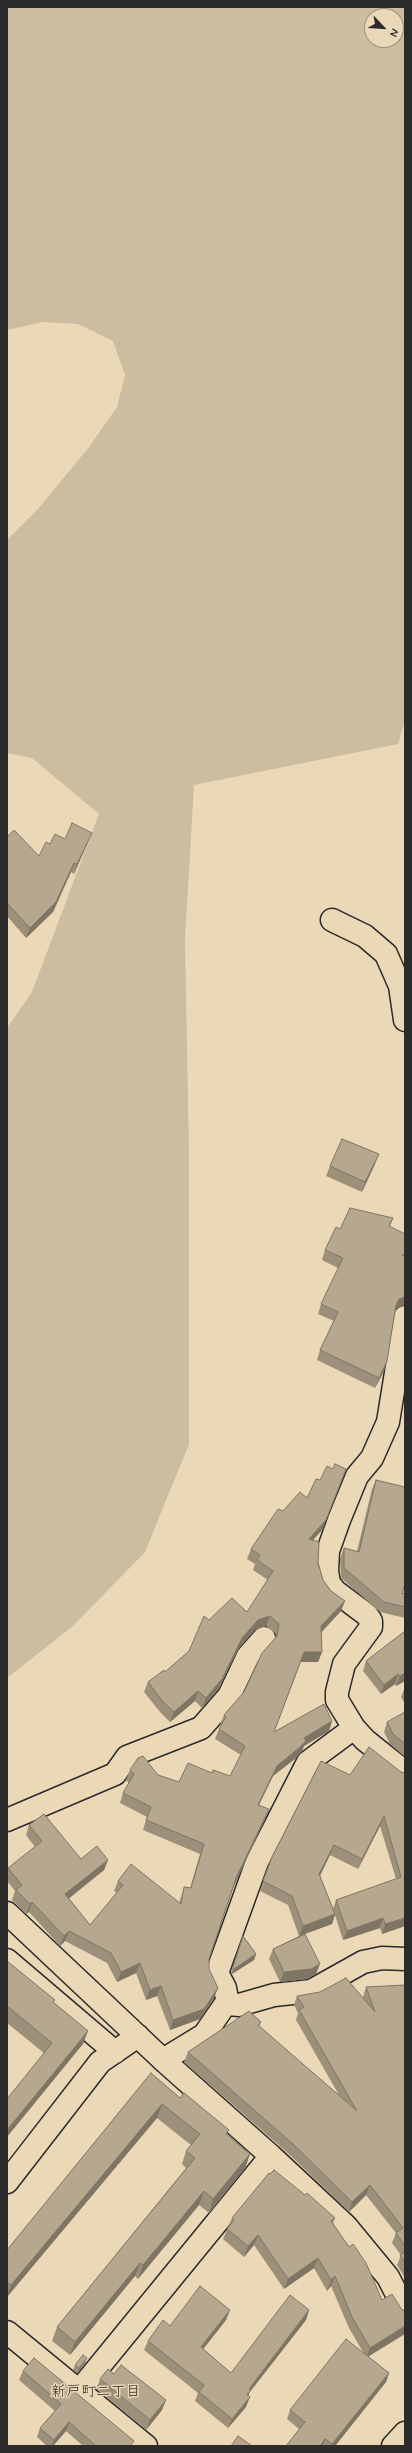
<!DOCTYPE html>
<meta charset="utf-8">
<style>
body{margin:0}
#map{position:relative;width:412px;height:2453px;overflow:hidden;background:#ebd8b6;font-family:Mynerve,sans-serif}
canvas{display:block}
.frame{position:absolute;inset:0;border:8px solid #2b2b2b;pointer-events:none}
.north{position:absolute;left:364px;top:8px;width:40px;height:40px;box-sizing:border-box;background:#ebd8b6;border:1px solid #9e937e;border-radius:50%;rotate:115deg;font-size:11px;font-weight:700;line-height:16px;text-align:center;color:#2b2b2b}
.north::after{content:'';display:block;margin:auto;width:14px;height:18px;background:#2b2b2b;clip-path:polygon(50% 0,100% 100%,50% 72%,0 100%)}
</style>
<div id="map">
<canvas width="412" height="2453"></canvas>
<div class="frame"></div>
<div class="north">N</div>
</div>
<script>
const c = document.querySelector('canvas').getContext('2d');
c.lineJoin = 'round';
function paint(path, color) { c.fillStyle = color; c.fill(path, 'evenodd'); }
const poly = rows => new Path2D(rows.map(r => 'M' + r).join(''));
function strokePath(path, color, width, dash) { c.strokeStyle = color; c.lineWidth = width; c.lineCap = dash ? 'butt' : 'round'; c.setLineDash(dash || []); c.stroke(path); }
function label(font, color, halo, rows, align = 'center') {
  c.font = font + ' Mynerve,"Klee One",sans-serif'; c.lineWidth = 3; c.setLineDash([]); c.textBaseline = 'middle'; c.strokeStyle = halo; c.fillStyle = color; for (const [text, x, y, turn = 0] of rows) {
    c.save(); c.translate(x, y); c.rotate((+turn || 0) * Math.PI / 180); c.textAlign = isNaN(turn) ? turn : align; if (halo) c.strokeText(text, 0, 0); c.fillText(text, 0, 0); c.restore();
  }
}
paint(poly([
 [7,7,405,7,405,720,398,744,194,785,185,939,189,1156,189,1444,145,1552,73,1626,7,1678,7,1028,32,992,99,814,32,758,7,753,7,540,38,509,89,447,117,407,125,375,113,341,78,324,43,322,7,330],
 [372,16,396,16,396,40,372,40]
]), '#ccbca0');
const minor = poly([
 [332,920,365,936,386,954,400,986,405,1020],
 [405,1317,388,1422,372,1458,357,1476,339,1520,328,1551,327,1571,329,1583,335,1591,367,1615,371,1621,371,1627,344,1664,337,1692,337,1700,354,1728,365,1740,405,1772],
 [7,1820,115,1774,127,1757,201,1728,229,1696,248,1656,264,1638],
 [7,1913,163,2060,271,2156,346,2226,388,2277,405,2310],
 [7,1960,115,2052],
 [228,2004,239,2005,274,1995,311,1991,363,1962,382,1958,405,1959],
 [163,2060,204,2035,224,2006,228,2004,225,1988,217,1973,257,1862,308,1762,354,1728],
 [7,2182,100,2062,138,2036],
 [7,2332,146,2446],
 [79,2391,271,2156]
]);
const major = poly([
 [393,2446,405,2433]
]);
strokePath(minor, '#2b2b2b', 25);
strokePath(major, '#2b2b2b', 25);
strokePath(minor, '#ebd8b6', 22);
strokePath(major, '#ebd8b6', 22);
paint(poly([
 [7,837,39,856,50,844,65,839,88,842,74,874,71,872,53,912,26,938,7,916],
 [375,1164,362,1192,326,1176,330,1166],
 [393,1218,390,1226,396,1309,384,1371,375,1388,317,1360,320,1350,334,1321,318,1314,321,1304,338,1268,322,1260,325,1250,340,1229],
 [342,1479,322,1530,313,1540,323,1580,341,1611,321,1632,322,1652,318,1662,301,1662,274,1732,332,1721,329,1731,304,1746,302,1751,296,1758,273,1776,259,1805,265,1819,234,1886,209,1959,209,1969,214,1998,200,2019,170,2030,157,1996,146,2000,136,1973,117,1982,107,1963,65,1941,60,1946,29,1912,26,1914,12,1900,15,1891,7,1881,7,1872,8,1868,35,1847,26,1835,29,1825,81,1859,108,1860,104,1870,69,1898,90,1925,117,1893,114,1891,118,1881,179,1903,181,1897,184,1887,190,1888,200,1854,143,1830,147,1817,120,1803,123,1793,129,1783,126,1780,130,1770,158,1775,179,1782,212,1773,230,1776,241,1755,215,1739,219,1729,221,1725,220,1725,224,1715,244,1692,275,1639,276,1634,266,1626,255,1630,239,1648,218,1689,202,1708,195,1701,170,1722,160,1712,144,1692,148,1682,165,1672,189,1651,209,1620,247,1612,268,1580,253,1570,255,1564,247,1559,251,1549,283,1511,307,1498,320,1480],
 [376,1480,402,1594,405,1593,405,1618,380,1612,341,1578,340,1558,344,1548,357,1551,372,1489],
 [405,1631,405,1681,396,1686,395,1684,381,1694,363,1671,366,1661],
 [405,1687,405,1704,401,1697],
 [405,1712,405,1757,390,1744,384,1732,387,1722],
 [401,1772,405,1773,405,1926,382,1934,380,1928,343,1940,335,1915,332,1924,305,1934,316,1974,307,1979,280,1982,269,1959,273,1949,299,1936,288,1905,260,1891,272,1857,350,1775],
 [380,1826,396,1879,336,1900,333,1909,320,1875,330,1855,358,1869],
 [243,1936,256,1954,254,1960,232,1974,231,1972],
 [7,1961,54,2003,83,2044,44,2053,7,2023],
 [405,1985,405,2278,397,2265,401,2255,392,2243,396,2233,366,2195,349,2212,290,2155,184,2062,188,2052,261,2022,259,2027,339,2095,296,2020,298,2013,294,2005,297,1996,363,1998,363,1997,366,1987],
 [151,2073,180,2098,250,2154,245,2168,209,2213,199,2205,138,2279,135,2276,70,2355,52,2341,57,2327,186,2168,182,2164,186,2151,191,2145,157,2118,7,2297,7,2250],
 [305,2195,335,2218,333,2223,382,2300,369,2357,389,2373,386,2382,335,2446,286,2446,299,2429,287,2419,290,2410,363,2352,349,2328,331,2286,327,2291,314,2268,284,2289,254,2245,244,2257,223,2239,232,2218],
 [309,2310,306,2320,249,2393,246,2407,228,2428,195,2401,198,2393,144,2350,148,2341,170,2326,226,2320,203,2349,231,2373],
 [85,2363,77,2373,73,2370,75,2365],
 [23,2371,132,2446,83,2446,66,2431,53,2446,47,2446,37,2437,40,2428,55,2411,19,2380],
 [100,2379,162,2410,146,2430,97,2389]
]), '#9d907b');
paint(poly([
 [92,833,88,842,74,874,77,864],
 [74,863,71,872,53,912,26,938,30,928],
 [379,1154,375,1164,362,1192,365,1182],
 [405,1297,405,1305,396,1309,396,1305,399,1299],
 [387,1361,384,1371,375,1388,379,1378],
 [342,1479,322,1530,305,1549,309,1539],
 [345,1601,341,1611,318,1636,321,1626],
 [270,1616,266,1626,255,1630,239,1648,218,1689,202,1708,206,1698,242,1638,258,1620],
 [304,1652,322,1652,318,1662,301,1662],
 [405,1673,405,1681,396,1686,400,1676],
 [398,1674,395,1684,381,1694,384,1685],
 [198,1691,195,1701,170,1722,174,1712],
 [332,1721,329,1731,304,1746,302,1751,296,1758,273,1776,254,1815,258,1805,277,1766,304,1738],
 [269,1809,265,1819,233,1888,236,1878],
 [384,1816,380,1826,358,1869,362,1859],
 [334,1845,330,1855,316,1884,319,1874],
 [108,1860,104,1870,62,1904,65,1894],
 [32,1902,29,1912,26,1914,30,1904],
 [335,1914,332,1924,299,1936,303,1926],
 [383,1918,380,1928,343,1940,347,1931],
 [405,1918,405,1926,382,1934,385,1924],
 [69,1931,65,1941,60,1946,64,1936],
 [256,1954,254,1960,232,1974,234,1969],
 [140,1963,136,1973,117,1982,121,1972],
 [320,1964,316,1974,307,1979,280,1982,284,1972],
 [161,1986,157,1996,146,2000,150,1990],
 [218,1988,214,1998,200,2019,170,2030,173,2020],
 [88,2031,83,2044,7,2137,7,2130],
 [162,2104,157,2118,7,2297,7,2295,11,2285],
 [250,2154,245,2168,209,2213,213,2199],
 [370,2185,366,2195,349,2212,352,2202],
 [204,2191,199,2205,138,2279,143,2265],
 [258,2235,254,2245,244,2257,248,2246],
 [318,2258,314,2268,284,2289,288,2279],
 [140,2263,135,2276,70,2355,75,2342],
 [335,2276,331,2286,327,2291,331,2280],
 [230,2310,226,2320,197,2357,201,2347],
 [309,2310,306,2320,249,2393,247,2400,243,2404,249,2389],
 [405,2326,405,2334,366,2358,370,2348],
 [87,2358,85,2363,77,2373,79,2368],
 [389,2373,386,2382,335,2446,332,2446,332,2444],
 [250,2397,246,2407,228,2428,232,2419],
 [166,2400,162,2410,146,2430,150,2420],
 [69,2422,66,2431,53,2446,51,2446,54,2440],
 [325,2439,323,2446,320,2446]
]), '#7f7564');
const building = poly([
 [72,823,92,833,77,864,74,863,56,902,30,928,7,903,7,837,14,830,39,856,46,842,50,844,55,834,65,839,72,823],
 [342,1139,379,1154,365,1182,330,1166,342,1139],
 [350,1208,393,1218,389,1226,405,1234,405,1255,402,1255,405,1256,405,1297,399,1299,396,1305,387,1361,379,1378,320,1350,338,1312,321,1304,343,1258,325,1250,336,1227,340,1229,350,1208],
 [335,1464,346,1469,326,1520,309,1539,319,1542,318,1563,323,1580,331,1591,345,1601,321,1626,322,1652,304,1652,274,1732,324,1704,332,1721,304,1738,306,1741,299,1748,277,1766,258,1805,269,1809,236,1878,209,1959,209,1969,218,1988,204,2009,173,2020,161,1986,150,1990,140,1963,121,1972,111,1953,69,1931,64,1936,32,1902,30,1904,16,1890,22,1885,8,1868,42,1841,29,1825,44,1814,81,1859,97,1846,108,1860,65,1894,90,1925,123,1885,118,1881,131,1864,181,1904,184,1887,191,1888,204,1844,146,1820,151,1807,123,1793,134,1774,130,1770,138,1758,143,1756,158,1775,179,1782,188,1763,212,1773,213,1770,230,1776,245,1746,219,1729,226,1717,224,1715,244,1692,262,1653,277,1636,279,1624,270,1616,258,1620,242,1638,222,1679,206,1698,198,1691,174,1712,163,1702,148,1682,164,1670,165,1672,189,1651,204,1616,209,1620,232,1598,247,1612,273,1571,257,1560,260,1555,251,1549,278,1509,283,1511,300,1492,307,1498,316,1479,320,1480,327,1466,333,1469,335,1464],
 [376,1480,405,1487,405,1584,402,1594,405,1593,405,1607,384,1602,344,1568,344,1548,359,1552,376,1480],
 [405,1631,405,1673,400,1676,398,1674,384,1685,366,1661,405,1631],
 [405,1712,405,1744,393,1734,387,1722,405,1712],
 [369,1747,401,1772,405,1773,405,1918,385,1924,383,1918,347,1931,336,1900,401,1877,384,1816,362,1859,334,1845,319,1874,335,1914,303,1926,292,1896,263,1881,272,1857,321,1761,350,1775,369,1747],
 [305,1934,320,1964,311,1969,284,1972,273,1949,305,1934],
 [243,1936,256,1954,234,1969,233,1967,243,1936],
 [7,1961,55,2000,53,2002,88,2031,7,2130,7,2099,52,2043,7,2006,7,1961],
 [346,1978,375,2012,366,1987,405,1985,405,2246,396,2233,403,2228,370,2185,352,2202,294,2145,188,2052,249,2011,261,2022,258,2025,357,2111,299,2010,304,2007,297,1996,320,1992,346,1978],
 [151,2073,180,2098,184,2093,229,2130,226,2134,250,2154,213,2199,204,2191,143,2265,140,2263,75,2342,57,2327,195,2158,186,2151,200,2134,162,2104,11,2285,7,2282,7,2250,151,2073],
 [274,2170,305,2195,307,2193,335,2218,331,2221,349,2247,353,2244,366,2263,382,2300,392,2294,402,2310,405,2310,405,2326,370,2348,352,2317,335,2276,331,2280,318,2258,288,2279,258,2235,248,2246,227,2229,234,2220,232,2218,269,2173,270,2174,274,2170],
 [405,2252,405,2262,400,2255,405,2252],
 [200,2286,230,2310,201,2347,231,2373,290,2295,309,2310,249,2389,251,2390,247,2394,250,2397,232,2419,199,2392,204,2385,148,2341,163,2320,170,2326,200,2286],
 [346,2339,389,2373,332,2444,325,2439,320,2446,286,2446,305,2422,290,2410,346,2339],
 [83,2355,87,2358,79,2368,75,2365,83,2355],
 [34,2358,134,2441,130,2446,94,2446,95,2445,69,2422,54,2440,40,2428,61,2404,23,2371,34,2358],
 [121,2365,166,2400,150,2420,100,2379,108,2369,114,2374,121,2365],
 [238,2436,252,2446,231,2446,238,2436]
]);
paint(building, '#b6a78f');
strokePath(building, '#7f7564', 1);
label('15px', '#2b2b2b', '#ebd8b6', [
 ["新戸町二丁目",96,2393]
]);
</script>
